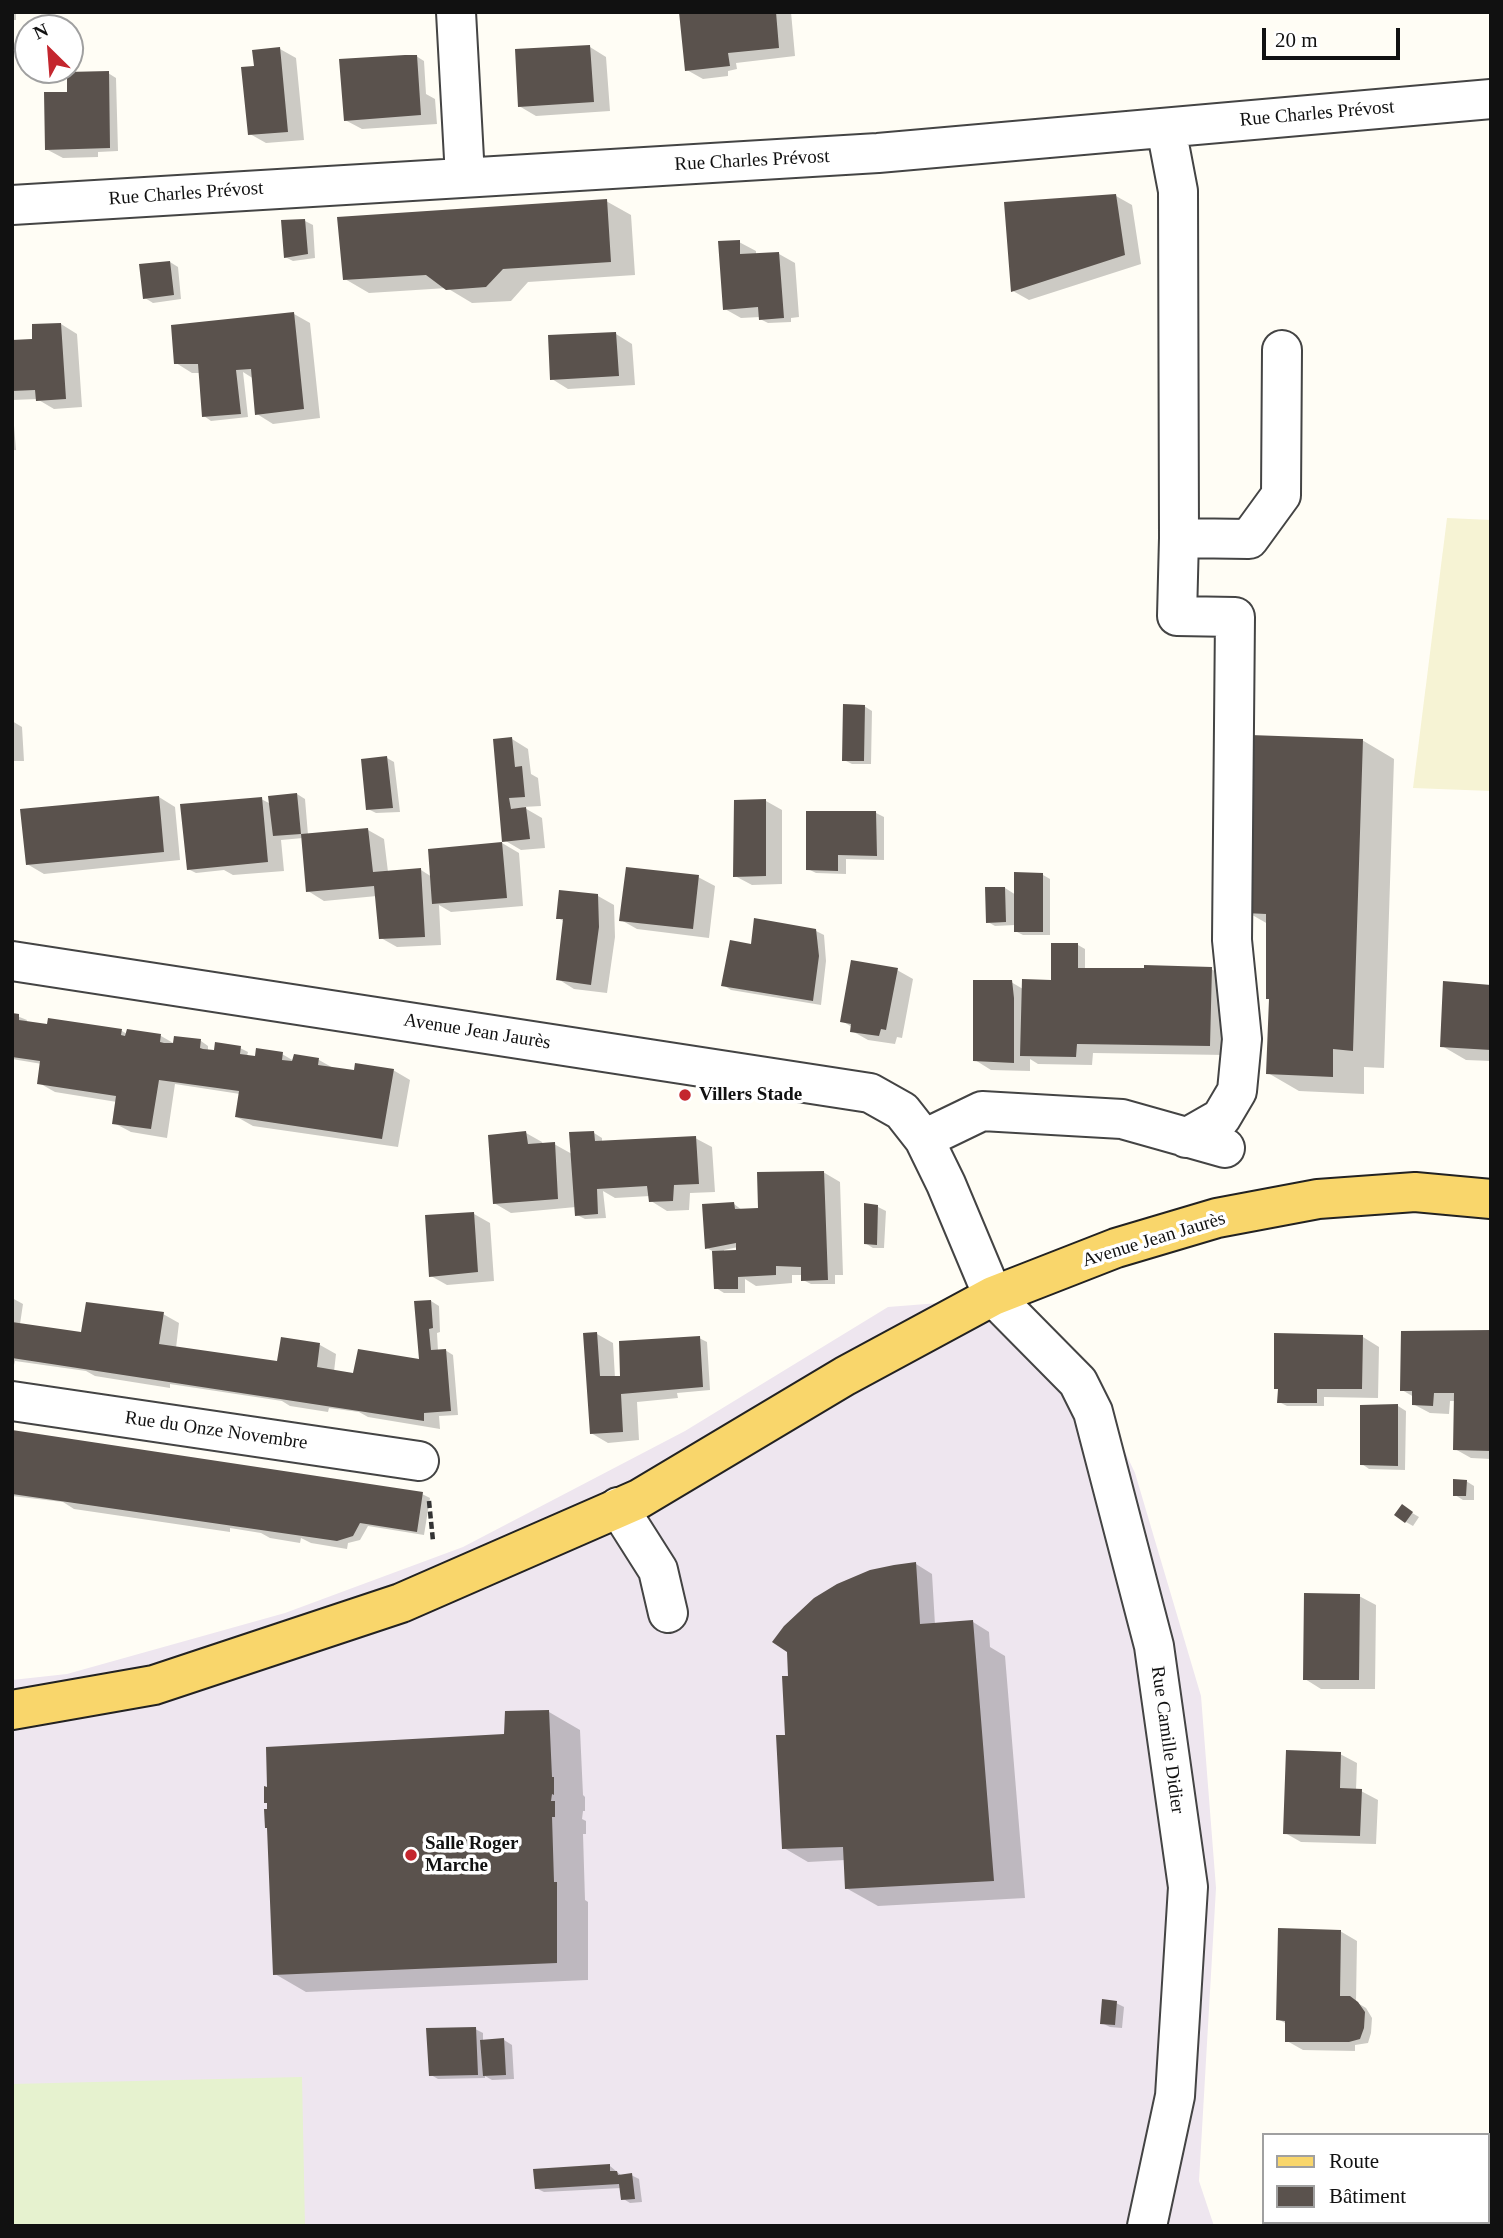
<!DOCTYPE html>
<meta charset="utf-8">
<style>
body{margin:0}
#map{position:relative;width:1503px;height:2238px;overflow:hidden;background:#fffdf5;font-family:Georgia,serif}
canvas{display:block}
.frame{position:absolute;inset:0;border:14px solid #111;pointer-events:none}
.legend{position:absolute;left:1262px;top:2133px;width:228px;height:91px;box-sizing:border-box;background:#fff;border:2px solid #a0a0a0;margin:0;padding:9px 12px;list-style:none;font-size:21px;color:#111}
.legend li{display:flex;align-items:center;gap:14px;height:35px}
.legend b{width:35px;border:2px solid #a0a0a0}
.north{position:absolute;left:14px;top:14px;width:70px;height:70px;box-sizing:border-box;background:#fff;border:2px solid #a0a0a0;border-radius:50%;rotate:335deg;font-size:19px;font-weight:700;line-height:28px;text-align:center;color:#111}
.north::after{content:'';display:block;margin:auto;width:24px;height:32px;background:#c4262e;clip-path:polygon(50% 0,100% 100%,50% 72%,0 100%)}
.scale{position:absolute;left:1262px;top:28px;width:138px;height:32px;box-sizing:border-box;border:4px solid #111;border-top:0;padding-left:9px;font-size:21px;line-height:24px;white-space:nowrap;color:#111;-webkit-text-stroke:5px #fff;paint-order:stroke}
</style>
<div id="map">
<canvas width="1503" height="2238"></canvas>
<div class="frame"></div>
<ul class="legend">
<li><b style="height:9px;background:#f9d66b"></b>Route</li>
<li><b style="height:19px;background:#5a524d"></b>Bâtiment</li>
</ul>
<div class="north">N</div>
<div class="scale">20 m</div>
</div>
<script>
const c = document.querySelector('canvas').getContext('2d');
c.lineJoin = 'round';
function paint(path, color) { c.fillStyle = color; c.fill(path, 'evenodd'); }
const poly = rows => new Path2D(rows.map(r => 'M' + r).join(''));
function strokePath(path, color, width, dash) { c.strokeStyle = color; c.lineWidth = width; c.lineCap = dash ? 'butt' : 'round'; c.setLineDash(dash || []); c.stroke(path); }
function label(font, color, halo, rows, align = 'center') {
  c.font = font + ' Georgia,serif'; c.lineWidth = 7; c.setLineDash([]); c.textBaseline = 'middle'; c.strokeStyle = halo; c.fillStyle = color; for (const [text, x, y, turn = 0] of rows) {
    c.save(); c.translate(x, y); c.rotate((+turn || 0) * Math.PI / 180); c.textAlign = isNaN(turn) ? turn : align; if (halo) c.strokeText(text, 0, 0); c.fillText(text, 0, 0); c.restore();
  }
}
paint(poly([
 [939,1303,987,1308,1101,1401,1135,1473,1201,1696,1216,1888,1199,2181,1214,2226,12,2226,12,1680,67,1674,285,1613,463,1547,685,1431,888,1307]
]), '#eee6ef');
paint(poly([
 [1447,518,1491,520,1491,791,1413,788]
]), '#f6f3d4');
paint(poly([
 [302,2077,305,2226,12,2226,12,2084]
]), '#e6f2cf');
paint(poly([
 [12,12,16,12,16,20,12,20],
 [681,12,791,12,795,56,736,63,737,69,728,71,728,76,703,79,687,70],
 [590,47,606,57,610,111,536,116,519,106],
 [280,49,296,58,304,140,266,143,250,134,256,68],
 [416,56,424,61,426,94,435,99,437,124,362,129,345,120],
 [108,73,116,78,118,151,98,152,98,157,63,158,46,149,69,94],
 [1116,196,1132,205,1141,264,1029,300,1013,291],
 [606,201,631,215,635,275,528,282,511,301,472,303,447,288,369,293,345,279],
 [305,221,313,225,315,258,293,261,285,257],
 [739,242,756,251,756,255,779,254,795,263,799,317,791,318,791,322,768,323,760,319,760,317,741,318,725,309],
 [170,262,178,267,181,299,153,303,145,298],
 [294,314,310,323,320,418,273,424,257,414,254,379,243,372,248,417,211,421,204,416,201,373,192,373,176,363],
 [61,324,77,334,82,407,54,409,37,399,12,400,12,342,34,341],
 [616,334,632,344,635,385,568,389,552,379],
 [12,401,16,450,12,450],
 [864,706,872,711,871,764,852,764,844,760],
 [12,721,22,727,24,761,12,761],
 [512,739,528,749,531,774,538,778,541,806,523,807,542,818,545,848,521,850,504,840],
 [1362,740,1394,759,1384,1068,1364,1067,1364,1094,1299,1091,1268,1073,1271,1000,1267,998,1268,924,1247,912],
 [387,758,394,762,400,812,376,813,368,809],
 [297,794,305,799,308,835,368,830,384,839,388,872,421,870,432,877,502,843,519,853,523,906,451,912,439,905,441,945,397,947,381,938,377,896,324,901,308,891,303,838,281,840,284,871,233,875,224,870,196,873,188,869,261,799,271,804],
 [159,797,175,807,180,860,44,874,27,864],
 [766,801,782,810,782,884,752,885,735,876],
 [876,813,884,817,884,860,846,859,846,874,816,873,808,869],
 [1043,875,1050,879,1050,935,1023,935,1015,931,1015,925,995,926,988,922,1005,888,1016,895],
 [698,877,715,886,709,938,637,929,621,920],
 [598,896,614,905,615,937,607,993,574,989,558,979,565,922,558,918],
 [816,931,824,935,826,961,821,1005,731,990,723,985,752,946],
 [1078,945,1085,949,1085,969,1211,969,1228,978,1226,1055,1093,1053,1092,1065,1038,1064,1030,1059,1030,1071,991,1070,975,1060,1011,982,1023,989,1053,982],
 [897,970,913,979,902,1038,897,1037,895,1044,868,1040,852,1031,852,1027,842,1021],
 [1491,987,1491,1061,1466,1060,1442,1046],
 [12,1014,27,1020,26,1023,46,1026,50,1020,122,1031,127,1034,161,1036,175,1044,201,1041,208,1046,208,1051,240,1048,248,1052,247,1056,257,1058,282,1054,294,1061,319,1060,335,1069,355,1072,393,1070,410,1080,398,1147,253,1126,237,1117,240,1094,175,1084,167,1138,131,1132,114,1123,117,1102,55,1092,39,1083,42,1064,12,1059],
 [526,1133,542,1142,543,1145,554,1144,572,1154,594,1133,602,1138,602,1142,695,1138,712,1147,715,1192,690,1193,689,1210,667,1211,651,1201,650,1196,615,1198,603,1191,606,1218,585,1219,577,1215,576,1207,511,1213,494,1203],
 [823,1172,840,1182,843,1275,835,1275,835,1284,811,1284,803,1280,803,1275,792,1275,792,1283,756,1286,745,1279,745,1293,724,1293,716,1288,714,1252,707,1248,734,1204,742,1210,760,1210],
 [738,1247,736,1252,724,1253,724,1250],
 [878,1207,886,1211,884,1248,873,1248,865,1243],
 [474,1214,490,1223,494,1281,447,1285,431,1276],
 [12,1298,23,1304,20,1324,80,1334,163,1314,179,1323,176,1348,277,1363,320,1345,336,1354,334,1372,353,1375,421,1362,431,1301,439,1306,440,1332,437,1333,438,1351,445,1350,453,1355,458,1415,439,1416,440,1429,368,1417,359,1412,329,1408,328,1412,290,1406,282,1401,170,1384,170,1388,95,1376,86,1371,15,1361,14,1365,12,1364],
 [1491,1331,1491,1459,1471,1458,1455,1449,1455,1401,1450,1401,1449,1414,1430,1413,1413,1404,1414,1397,1402,1390],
 [597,1334,613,1343,615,1378,621,1377,699,1338,707,1342,710,1390,677,1393,678,1398,637,1402,639,1440,608,1443,591,1433],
 [1363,1337,1379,1347,1378,1398,1324,1397,1324,1406,1287,1406,1279,1402],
 [1398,1406,1406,1411,1405,1470,1369,1469,1362,1464],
 [12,1432,422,1494,430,1498,424,1535,368,1526,360,1540,348,1543,347,1549,311,1543,301,1538,300,1543,270,1538,261,1533,230,1528,230,1532,74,1509,63,1502,12,1496],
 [1466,1481,1474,1486,1474,1500,1463,1500,1455,1495],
 [1402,1507,1419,1517,1413,1526,1406,1522],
 [916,1564,932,1574,935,1625,973,1622,989,1632,990,1647,1005,1656,1025,1898,878,1906,846,1888,845,1860,808,1862,784,1848,790,1678],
 [1359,1596,1376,1605,1375,1689,1321,1689,1305,1679],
 [549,1712,580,1730,583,1795,585,1797,585,1811,583,1811,582,1819,586,1821,586,1834,583,1834,585,1900,588,1902,588,1980,306,1992,275,1974,506,1736],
 [1340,1754,1357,1763,1356,1790,1361,1791,1378,1800,1376,1844,1301,1842,1285,1833],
 [1340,1931,1357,1941,1356,2002,1366,2008,1372,2018,1371,2033,1368,2043,1355,2045,1355,2051,1303,2050,1287,2041,1285,2023,1278,2019],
 [1116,2003,1124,2007,1122,2028,1110,2027,1102,2023],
 [475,2029,483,2033,483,2041,504,2040,512,2045,514,2079,492,2080,485,2076,485,2078,438,2079,431,2075],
 [610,2166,622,2176,631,2175,639,2179,642,2202,630,2203,622,2198,621,2188,544,2192,536,2188],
 [1288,2222,1358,2222,1358,2226,1294,2226]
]), '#0003');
paint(poly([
 [679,12,776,12,779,48,728,53,730,66,685,71],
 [590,45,594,102,518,107,515,49],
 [280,47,288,132,248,135,241,67,254,66,252,50],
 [405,55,417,55,421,115,344,121,339,59],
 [109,71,110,148,45,150,44,92,67,92,67,72],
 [1116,194,1125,255,1011,292,1004,202],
 [607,199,611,262,503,269,486,287,446,290,426,275,343,280,337,217],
 [305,219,308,254,284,258,281,220],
 [740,240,740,254,779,252,784,318,759,320,758,307,723,310,718,241],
 [170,261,174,295,143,299,139,264],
 [294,312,304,409,255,415,251,369,236,370,241,414,202,417,198,364,174,364,171,325],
 [61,323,66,399,36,401,35,390,12,391,12,340,32,339,32,324],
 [616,332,619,376,550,380,548,335],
 [843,704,865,705,864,761,842,761],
 [1250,735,1363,739,1353,1051,1333,1049,1333,1077,1266,1074,1269,999,1266,999,1266,914,1245,913],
 [512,737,515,767,522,766,525,797,509,798,511,809,526,807,530,839,502,842,493,739],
 [387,756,393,808,366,810,361,759],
 [297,793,301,834,273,836,268,796],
 [159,796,164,852,26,865,20,809],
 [262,797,268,862,187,870,180,804],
 [766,799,766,876,733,877,734,800],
 [806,811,876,811,877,856,838,855,838,871,806,870],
 [368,828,373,872,421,868,425,937,379,939,374,886,306,892,301,834],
 [502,842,507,898,432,904,428,849],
 [626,867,699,875,693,929,619,921],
 [1014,872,1043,873,1043,932,1014,932],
 [985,887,1005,887,1006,922,986,923],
 [559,890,598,894,599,927,591,985,556,980,563,919,556,919],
 [754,918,816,929,819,956,813,1001,721,986,730,940,751,944],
 [1051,943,1078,943,1078,968,1144,968,1144,965,1212,967,1210,1046,1077,1044,1076,1057,1020,1056,1022,979,1051,980],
 [851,960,898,968,886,1030,881,1029,879,1036,850,1032,851,1024,840,1022],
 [973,980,1012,980,1014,998,1014,1063,973,1061],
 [1443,981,1491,985,1491,1050,1440,1047],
 [12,1013,19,1014,19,1020,47,1024,48,1018,122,1029,121,1035,125,1036,127,1029,161,1034,160,1042,164,1043,173,1043,174,1036,201,1039,200,1048,203,1049,214,1050,215,1042,241,1046,240,1054,255,1056,256,1048,283,1052,282,1060,292,1061,294,1054,319,1058,318,1065,354,1070,355,1063,394,1069,382,1139,235,1117,239,1091,159,1080,151,1129,112,1124,116,1096,37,1084,40,1061,12,1057],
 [526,1131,528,1144,555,1142,558,1199,493,1204,488,1135],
 [594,1131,595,1141,696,1136,699,1184,674,1185,673,1201,649,1202,647,1186,597,1189,598,1214,575,1216,569,1132],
 [824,1171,828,1280,801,1281,801,1267,776,1266,776,1275,738,1277,738,1289,714,1289,712,1251,736,1250,736,1243,705,1249,702,1204,734,1202,735,1209,758,1208,757,1172],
 [864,1203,878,1205,877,1245,864,1244],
 [474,1212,478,1272,429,1277,425,1215],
 [431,1300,433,1328,429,1329,431,1350,446,1349,451,1411,424,1413,424,1421,12,1358,12,1322,81,1332,86,1302,164,1312,159,1344,277,1361,281,1337,320,1343,317,1367,353,1373,358,1349,419,1359,414,1301],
 [1491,1330,1491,1451,1453,1450,1454,1393,1434,1393,1433,1406,1412,1405,1412,1391,1400,1391,1401,1331],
 [597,1332,600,1376,620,1376,619,1341,700,1336,703,1387,621,1394,623,1432,590,1434,583,1333],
 [1274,1333,1363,1335,1362,1389,1317,1389,1317,1403,1277,1403,1278,1389,1274,1389],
 [1398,1404,1398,1466,1360,1465,1360,1405],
 [12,1430,423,1492,417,1532,360,1523,353,1536,337,1541,12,1494],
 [1453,1479,1467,1480,1466,1496,1453,1496],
 [1402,1504,1413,1512,1405,1523,1394,1515],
 [916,1562,920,1624,973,1620,994,1881,845,1889,843,1847,782,1849,776,1735,785,1735,782,1676,788,1676,787,1652,772,1642,784,1626,814,1598,837,1584,870,1570,894,1565],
 [1304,1593,1360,1594,1359,1680,1303,1680],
 [549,1710,552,1777,554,1777,554,1795,552,1794,551,1801,555,1801,555,1817,552,1817,554,1882,557,1882,557,1963,273,1975,267,1828,265,1828,264,1809,267,1809,267,1803,264,1803,264,1786,267,1787,266,1747,504,1734,505,1711],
 [1286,1750,1341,1752,1340,1788,1362,1789,1360,1836,1283,1834],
 [1278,1928,1341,1930,1340,1996,1350,1996,1358,2002,1365,2012,1364,2028,1360,2039,1349,2042,1285,2042,1285,2021,1276,2020],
 [1102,1999,1117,2001,1115,2025,1100,2024],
 [476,2027,478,2075,429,2076,426,2028],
 [504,2038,506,2075,483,2076,480,2040],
 [610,2164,610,2171,617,2171,618,2175,632,2173,635,2199,621,2200,619,2184,535,2189,533,2169]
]), '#5a524d');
const minor = poly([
 [456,12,465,177],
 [1166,128,1178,191,1179,538,1177,616,1235,617,1232,940,1242,1039,1237,1091,1221,1118,1186,1138],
 [12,205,878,153,1491,99],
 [1179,538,1249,539,1281,495,1282,350],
 [12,961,870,1093,902,1111,924,1139,946,1184,993,1296,1078,1382,1093,1412,1154,1646,1188,1887,1175,2096,1147,2226],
 [924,1139,982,1111,1122,1119,1225,1148],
 [12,1401,419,1461],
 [618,1507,658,1570,668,1613]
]);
const major = poly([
 [12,1710,154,1685,401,1603,639,1499,845,1376,993,1296,1116,1248,1217,1218,1318,1199,1415,1192,1491,1199]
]);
strokePath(minor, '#444', 42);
strokePath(major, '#222', 42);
strokePath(poly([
 [429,1501,433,1541]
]), '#333', 4.5, [7, 3.5]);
strokePath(minor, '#fff', 38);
strokePath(major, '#f9d66b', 38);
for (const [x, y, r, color] of [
 [685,1095,7,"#c4262e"],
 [411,1855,7,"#c4262e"]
]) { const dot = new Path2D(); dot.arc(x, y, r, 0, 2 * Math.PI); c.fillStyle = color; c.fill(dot); strokePath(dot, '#fff', 2.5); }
label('19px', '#111', '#fff', [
 ["Rue Charles Prévost",1317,114,-5],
 ["Rue Charles Prévost",752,161,-3],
 ["Rue Charles Prévost",186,194,-4],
 ["Avenue Jean Jaurès",477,1032,9],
 ["Avenue Jean Jaurès",1154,1240,-17],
 ["Rue du Onze Novembre",216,1431,8],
 ["Rue Camille Didier",1167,1740,82]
]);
label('bold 19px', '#111', '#fff', [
 ["Villers Stade",699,1095],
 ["Salle Roger",425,1844],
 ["Marche",425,1866]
], 'left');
</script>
